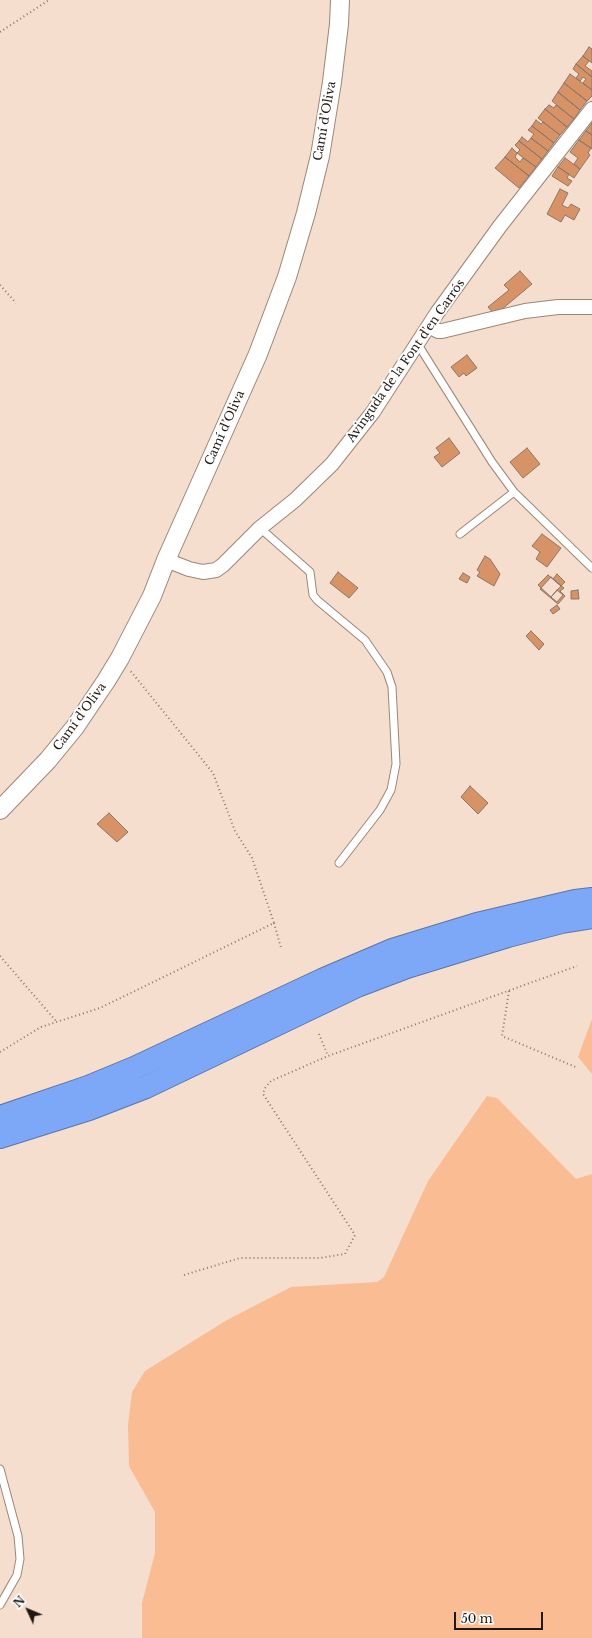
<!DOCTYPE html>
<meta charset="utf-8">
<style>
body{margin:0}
#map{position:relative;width:592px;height:1638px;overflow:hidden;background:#f6dece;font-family:"Libre Baskerville",serif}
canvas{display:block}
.north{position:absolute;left:8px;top:1590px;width:40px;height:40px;-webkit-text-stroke:3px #fff;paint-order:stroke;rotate:314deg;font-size:11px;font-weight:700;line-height:16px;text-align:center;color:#201812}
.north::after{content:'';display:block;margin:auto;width:14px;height:18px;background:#201812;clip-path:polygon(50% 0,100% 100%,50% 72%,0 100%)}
.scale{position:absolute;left:454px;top:1612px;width:89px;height:18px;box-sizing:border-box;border:2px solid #201812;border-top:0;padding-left:5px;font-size:12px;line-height:14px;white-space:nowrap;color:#201812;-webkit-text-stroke:3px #fff;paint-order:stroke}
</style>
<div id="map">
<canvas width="592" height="1638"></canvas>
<div class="north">N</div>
<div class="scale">50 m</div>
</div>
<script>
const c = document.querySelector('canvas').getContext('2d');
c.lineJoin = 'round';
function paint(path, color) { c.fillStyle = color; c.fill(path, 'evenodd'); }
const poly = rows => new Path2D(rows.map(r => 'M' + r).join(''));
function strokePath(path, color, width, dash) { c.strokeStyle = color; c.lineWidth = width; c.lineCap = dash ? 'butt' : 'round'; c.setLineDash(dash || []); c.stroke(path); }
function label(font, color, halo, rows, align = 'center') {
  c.font = font + ' "Libre Baskerville",serif'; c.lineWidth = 4; c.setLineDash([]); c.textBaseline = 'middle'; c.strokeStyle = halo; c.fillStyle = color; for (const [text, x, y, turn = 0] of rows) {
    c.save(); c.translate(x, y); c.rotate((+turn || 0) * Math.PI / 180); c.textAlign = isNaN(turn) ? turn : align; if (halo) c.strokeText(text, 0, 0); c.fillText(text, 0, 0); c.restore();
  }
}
paint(poly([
 [592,1019,592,1074,578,1057],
 [487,1096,497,1098,576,1179,592,1174,592,1638,142,1638,142,1603,155,1553,155,1512,129,1466,128,1425,132,1392,145,1371,227,1320,291,1287,377,1282,384,1277,428,1181]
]), '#f9bc93');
const building = poly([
 [589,47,592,49,592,63,583,56,589,47],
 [583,56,589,61,585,66,592,71,592,77,576,64,583,56],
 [576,64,592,77,592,90,583,83,586,79,583,77,580,81,576,78,579,74,573,69,576,64],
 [570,74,592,90,592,96,587,101,564,83,570,74],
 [564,83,587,101,580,110,558,92,564,83],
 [558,92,580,110,574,119,552,101,558,92],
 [549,105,554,108,556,105,574,119,567,127,545,109,549,105],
 [545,109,567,127,560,135,538,118,545,109],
 [536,120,541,124,543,122,560,135,554,143,532,126,536,120],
 [592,123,592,135,586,131,592,123],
 [532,126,554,143,548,151,531,138,534,134,528,130,532,126],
 [586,131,592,135,592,149,579,140,586,131],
 [522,137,528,142,531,138,548,151,542,159,519,141,522,137],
 [579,140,591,148,588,153,590,155,580,169,574,164,578,158,570,152,579,140],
 [519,141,542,159,536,167,517,153,520,150,515,145,519,141],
 [512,148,517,153,515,157,520,162,523,158,536,167,529,176,505,157,512,148],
 [505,157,529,176,519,188,495,168,505,157],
 [565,158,580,169,574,178,558,167,565,158],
 [558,167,569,174,567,178,572,181,568,186,552,176,558,167],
 [560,189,568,193,562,205,568,208,571,204,580,209,574,220,565,215,561,222,547,214,560,189],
 [520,271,532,284,495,315,488,307,509,290,504,285,520,271],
 [467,355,477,368,466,376,464,373,459,377,451,367,467,355],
 [449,438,460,453,442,467,434,457,440,453,436,448,449,438],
 [527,448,540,464,523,478,510,462,527,448],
 [542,534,561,548,547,567,536,559,540,552,532,546,542,534],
 [485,556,490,559,500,574,494,586,477,576,480,572,477,570,485,556],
 [338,572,358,588,349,598,330,583,338,572],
 [463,573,470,577,467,583,459,579,463,573],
 [557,574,565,582,561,586,553,579,557,574],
 [548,575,561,586,551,597,538,585,548,575],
 [551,577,564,588,560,591,565,596,558,604,540,589,551,577],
 [557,590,563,595,557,602,551,597,557,590],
 [578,590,579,599,571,599,571,591,578,590],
 [557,605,560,609,553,614,550,610,557,605],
 [531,631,544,644,539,650,526,636,531,631],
 [470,786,488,803,478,814,461,797,470,786],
 [109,813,128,832,117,842,97,824,109,813]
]);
paint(building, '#d79365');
strokePath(building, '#8c7668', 1);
const service = poly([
 [417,343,492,462,514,492,592,568],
 [260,528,310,572,313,595,317,600,365,640,387,672,392,687,396,764,391,790,380,810,339,863],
 [460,534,514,492],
 [0,1469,18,1536,20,1559,17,1575,0,1605]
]);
const minor = poly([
 [429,326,438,331,442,331,525,311,558,307,592,307],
 [166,560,189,569,203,572,216,570,223,565,260,528,295,500,332,464,373,412,437,313,500,226,592,109]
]);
const tertiary = poly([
 [0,810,48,760,75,727,106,681,120,658,152,596,166,560,258,354,287,277,306,213,320,156,332,82,339,24,340,0]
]);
const motorway = poly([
 [0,1117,88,1087,134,1068,324,979,392,950,477,924,575,901,592,899],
 [0,1137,89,1109,146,1087,357,986,407,967,508,936,562,922,592,917]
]);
strokePath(service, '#9c8678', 9);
strokePath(minor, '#9c8678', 16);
strokePath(tertiary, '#9c8678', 20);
strokePath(motorway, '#5c75a7', 24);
strokePath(poly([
 [0,32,49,0],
 [0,285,16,303],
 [274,923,281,948],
 [0,956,56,1021],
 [509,991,502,1036,578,1068],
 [319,1034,328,1056],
 [0,1052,41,1027,100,1008,274,923,252,858,235,831,213,773,129,669],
 [184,1275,240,1258,320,1258,345,1254,355,1235,263,1094,265,1088,271,1081,328,1056,577,966]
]), '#89796e', 2, [1, 3]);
strokePath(service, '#fff', 7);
strokePath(minor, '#fff', 14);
strokePath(tertiary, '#fff', 18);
strokePath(motorway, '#7da7f7', 22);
label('12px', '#201812', '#fff', [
 ["Camí d’Oliva",325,121,-80],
 ["Avinguda de la Font d'en Carrós",406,361,-55],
 ["Camí d’Oliva",225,428,-66],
 ["Camí d’Oliva",80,717,-54]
]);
</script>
